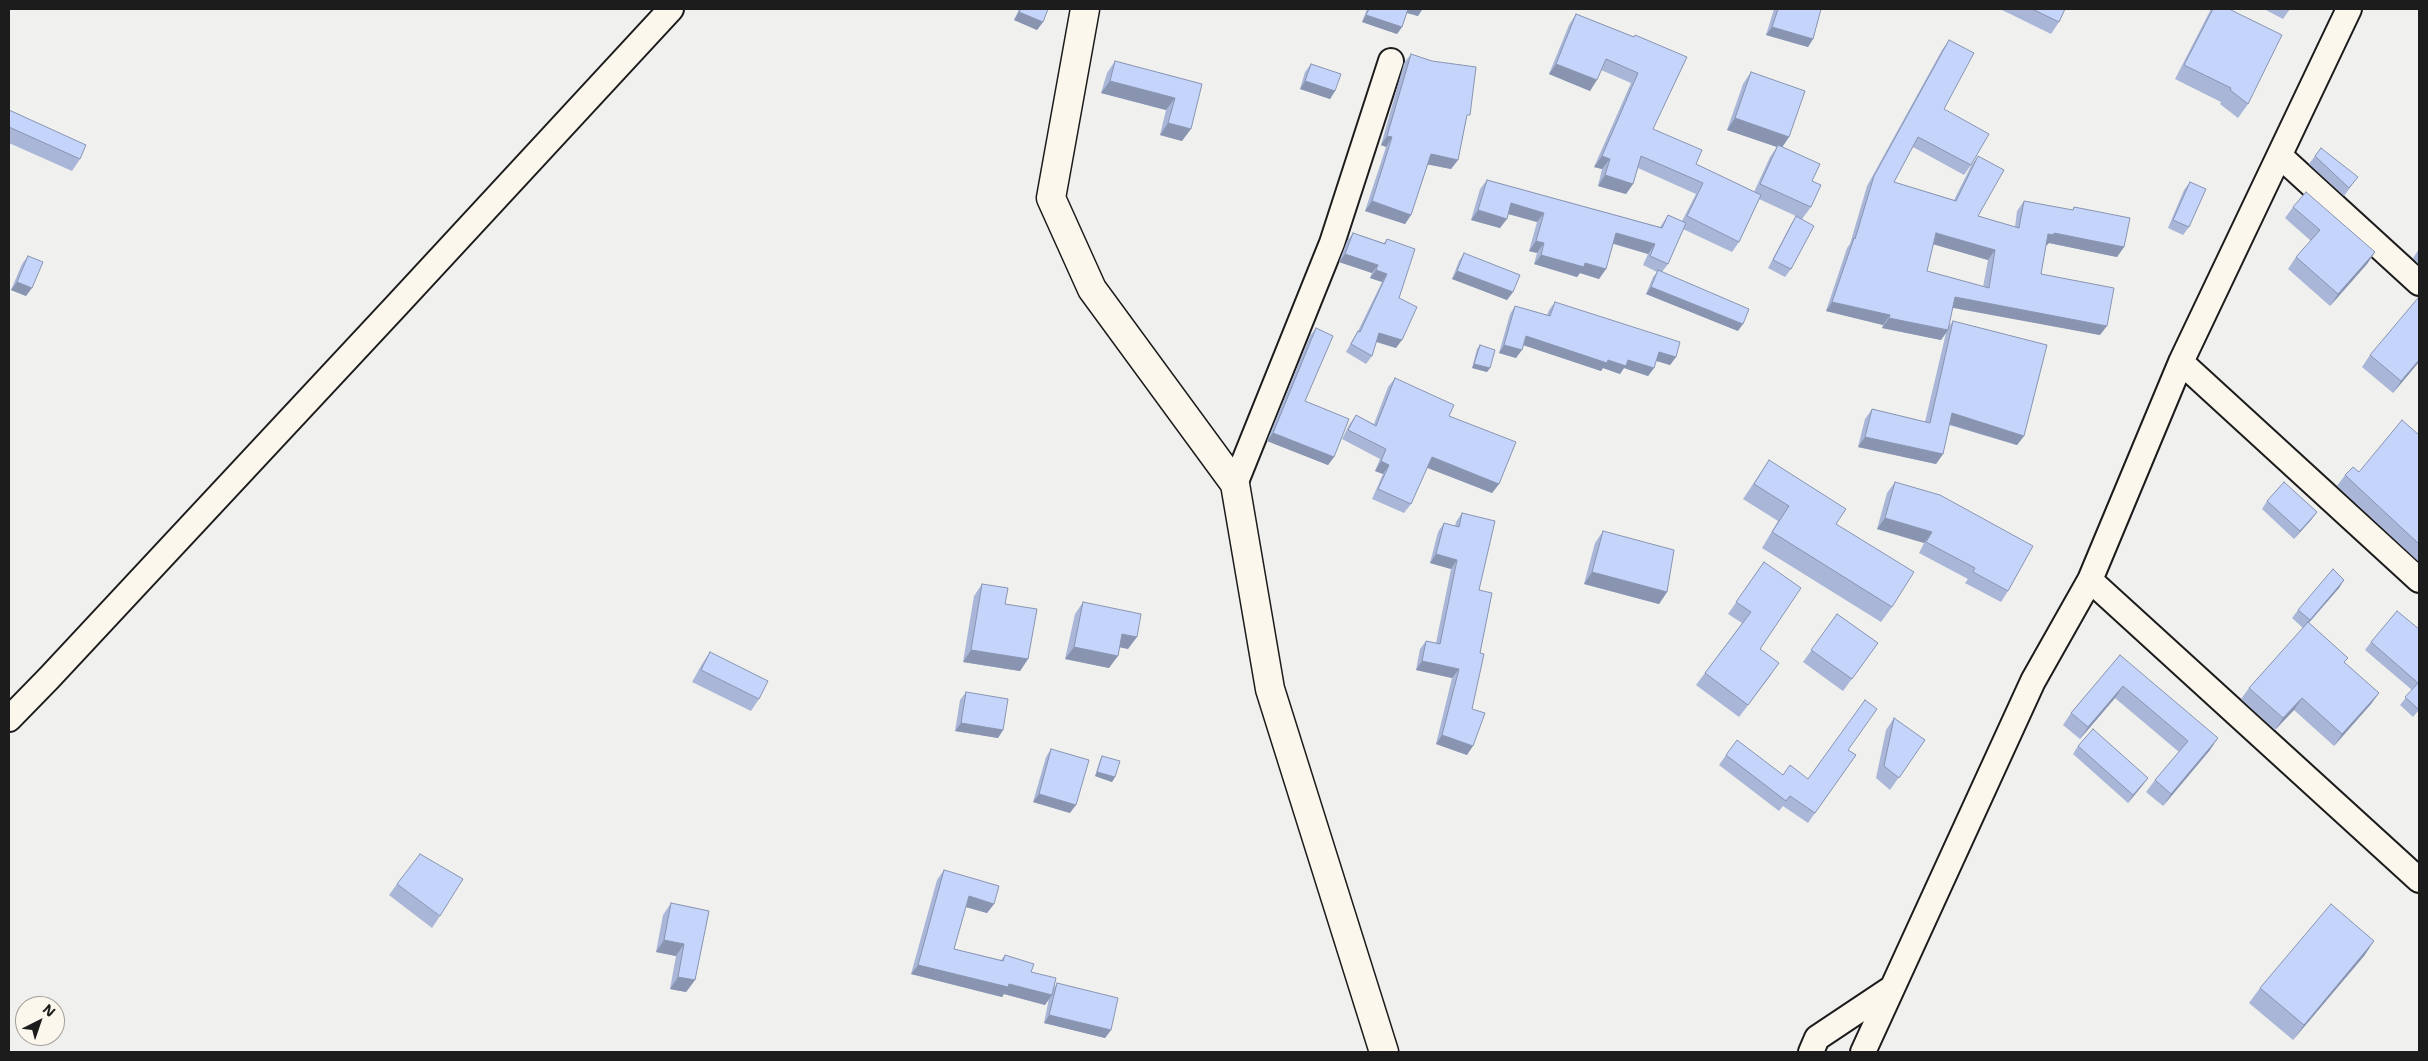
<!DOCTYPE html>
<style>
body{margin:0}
#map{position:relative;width:2428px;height:1061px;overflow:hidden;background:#f0f0ef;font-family:"Shantell Sans",sans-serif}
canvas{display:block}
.frame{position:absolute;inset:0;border:10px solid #1c1c1c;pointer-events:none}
.north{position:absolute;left:15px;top:996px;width:50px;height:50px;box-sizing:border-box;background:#fbf7ec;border:1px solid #a29f99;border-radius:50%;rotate:41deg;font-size:14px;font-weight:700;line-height:20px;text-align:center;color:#1c1c1c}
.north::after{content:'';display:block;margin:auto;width:18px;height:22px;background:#1c1c1c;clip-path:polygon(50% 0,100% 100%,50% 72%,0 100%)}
</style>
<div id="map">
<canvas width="2428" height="1061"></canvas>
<div class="frame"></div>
<div class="north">N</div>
</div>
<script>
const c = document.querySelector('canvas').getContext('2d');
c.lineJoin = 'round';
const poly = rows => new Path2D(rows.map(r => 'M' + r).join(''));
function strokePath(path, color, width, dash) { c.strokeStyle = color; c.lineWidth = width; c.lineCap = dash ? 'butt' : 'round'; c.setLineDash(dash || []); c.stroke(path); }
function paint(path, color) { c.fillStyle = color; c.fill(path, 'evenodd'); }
const street = poly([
 [2280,156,2419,283],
 [2181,362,2419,580],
 [1235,484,1332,243,1391,61],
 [2090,580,2419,880],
 [9,719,49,678,397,305,671,9],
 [1811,1052,1817,1038,1892,988],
 [1863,1052,2033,681,2090,580,2181,362,2349,9]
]);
const secondary = poly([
 [1085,9,1051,198,1092,289,1235,484,1270,689,1384,1052]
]);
strokePath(street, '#1c1c1c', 28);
strokePath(secondary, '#1c1c1c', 31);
strokePath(street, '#fbf7ec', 24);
strokePath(secondary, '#fbf7ec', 28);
paint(poly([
 [1019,9,1048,9,1043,22,1037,30,1014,20],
 [1367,9,1423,9,1418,16,1406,13,1402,27,1397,34,1362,22],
 [1774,9,1821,9,1813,39,1808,47,1766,35],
 [2000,9,2065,9,2059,22,2051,34],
 [2211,9,2232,9,2231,10,2248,104,2238,118,2220,104,2221,102,2175,79],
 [2264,9,2290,9,2283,19],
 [1576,14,1634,37,1635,35,1653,129,1696,164,1754,192,1770,157,1777,147,1727,130,1743,84,1751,72,1789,137,1782,147,1812,181,1811,207,1802,219,1791,269,1785,277,1768,268,1791,224,1796,216,1759,199,1739,242,1732,252,1683,229,1668,264,1662,272,1738,331,1646,294,1653,277,1657,272,1643,265,1648,254,1613,244,1606,269,1599,279,1580,273,1577,277,1534,264,1537,253,1529,251,1537,222,1508,214,1500,228,1471,220,1480,189,1487,180,1660,227,1668,215,1682,221,1696,194,1638,168,1633,184,1626,194,1598,186,1602,169,1594,167,1631,83,1601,70,1590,91,1549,74,1569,25],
 [1949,40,1944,109,1971,165,1964,175,1913,147,1894,182,1954,200,1971,166,1978,156,1978,216,2015,227,2017,211,2024,201,2072,210,2074,207,2124,247,2117,257,2049,243,2047,245,2046,245,2041,274,2100,335,1953,307,1948,327,1953,321,2024,436,2017,445,1949,425,1943,454,1936,464,1858,447,1865,419,1872,409,1925,422,1946,333,1941,340,1882,328,1883,325,1826,311,1847,248,1850,244,1867,186,1942,50],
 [1933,244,1988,260,1983,287,1927,271],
 [1411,54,1466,121,1458,160,1451,169,1428,164,1411,215,1405,224,1365,211,1386,147,1381,145,1404,63],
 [1115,61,1202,84,1182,141,1160,135,1166,110,1101,93,1107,73],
 [1311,64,1335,91,1330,99,1300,89,1305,72],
 [9,110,80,159,72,171,9,143],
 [2321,148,2352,185,2344,196,2309,164],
 [2190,182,2189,227,2183,235,2168,228,2184,190],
 [2293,207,2375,252,2367,264,2330,306,2288,269,2296,257,2311,241,2285,218],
 [1353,233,1384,243,1387,239,1399,298,1396,348,1376,342,1372,356,1366,364,1346,352,1353,339,1358,331,1382,282,1370,278,1372,273,1339,262,1347,241],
 [2419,249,2419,265,2413,258],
 [1464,253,1513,292,1507,300,1452,279,1459,261],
 [28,256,26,296,11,290,22,264],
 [1555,302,1676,357,1670,365,1656,361,1654,368,1648,376,1624,368,1620,374,1603,368,1601,371,1523,345,1516,358,1499,353,1510,314,1515,306,1547,315,1549,310],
 [1316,328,1305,401,1334,457,1328,465,1267,441,1310,336],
 [1480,345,1490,368,1487,372,1472,368,1477,349],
 [2370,355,2419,362,2393,393,2362,367],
 [1395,378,1449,416,1499,484,1492,493,1427,467,1411,504,1404,513,1372,499,1383,474,1375,471,1380,459,1342,439,1349,425,1356,415,1374,424,1388,387],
 [2419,435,2419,562,2337,486,2345,475,2359,472],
 [1769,460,1836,524,1892,607,1881,622,1762,548,1778,521,1743,499],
 [1895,482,2008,591,2001,602,1965,583,1968,579,1919,553,1924,543,1877,529,1887,493],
 [2267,501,2317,512,2311,520,2294,539,2262,509],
 [1462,513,1479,590,1480,653,1472,709,1467,755,1436,744,1452,678,1416,670,1420,649,1426,641,1436,643,1451,569,1430,563,1438,532,1444,523,1455,526,1456,522],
 [1603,531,1667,592,1659,604,1584,584,1595,543],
 [1764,562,1760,649,1771,675,1739,717,1696,685,1742,623,1728,614],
 [2344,580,2339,588,2309,623,2348,658,2344,662,2379,693,2371,704,2334,746,2294,710,2275,730,2241,699,2249,688,2303,628,2292,618,2298,610],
 [982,584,1005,604,1028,659,1020,671,963,662,974,596],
 [1083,602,1128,649,1119,647,1109,668,1065,659,1075,614],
 [1837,614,1878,643,1843,691,1803,662],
 [2419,629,2419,710,2413,717,2400,705,2412,690,2365,650,2371,642],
 [710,652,759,699,751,711,692,682,702,664],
 [2120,655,2210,750,2163,806,2146,792,2155,780,2179,752,2115,698,2080,739,2063,725,2071,713],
 [966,692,1003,730,998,738,955,731,960,700],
 [1894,718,1925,740,1890,790,1876,778,1886,730],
 [2078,746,2148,778,2142,786,2128,803,2073,754],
 [1051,749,1070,813,1033,802,1046,757],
 [1848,750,1856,755,1808,823,1783,806,1779,811,1719,765,1726,755,1783,775,1808,779],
 [1102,756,1115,777,1112,782,1095,776,1100,760],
 [944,870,994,904,987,913,966,907,954,949,1001,960,1005,955,1031,972,1054,988,1057,983,1111,1030,1105,1038,1044,1023,1049,998,1045,1005,1004,994,1002,997,911,974,937,880],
 [397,884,440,916,432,928,389,895],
 [671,903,709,911,695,980,686,992,670,989,676,956,656,952,663,915],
 [2374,941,2364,956,2293,1040,2249,1003,2260,988]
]), '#a9b6d8');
paint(poly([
 [1406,9,1422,9,1418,16,1404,12],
 [1019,12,1043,22,1037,30,1014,20],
 [1366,15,1402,27,1397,34,1362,22],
 [1772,27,1813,39,1808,47,1766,35],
 [1556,64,1597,80,1590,91,1549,74],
 [1110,81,1175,98,1166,110,1101,93],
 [1305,81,1335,91,1330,99,1300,89],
 [1735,118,1789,137,1781,149,1778,145,1777,147,1727,130],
 [1168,123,1191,129,1182,141,1160,135],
 [1387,136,1392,137,1386,147,1381,145],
 [1431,154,1458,160,1451,169,1425,164],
 [1602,156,1610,159,1602,169,1594,167],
 [1605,175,1633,184,1626,194,1598,186],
 [1372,201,1411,215,1405,224,1365,211],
 [1511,203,1544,213,1537,222,1505,213],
 [1478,210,1507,219,1500,228,1471,220],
 [1616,233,1655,244,1648,254,1609,242],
 [1936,233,1995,250,1988,260,1929,243],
 [2054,233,2124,247,2117,257,2049,243,2047,245,2041,244,2048,234],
 [1536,241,1544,243,1537,253,1529,251],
 [2375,252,2367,264,2330,306,2338,294],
 [1345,254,1378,265,1372,273,1339,262],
 [1541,255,1585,263,1606,269,1599,279,1580,273,1577,277,1534,264],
 [1376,270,1387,274,1382,282,1370,278],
 [1457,271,1513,292,1507,300,1452,279],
 [17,282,32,288,26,296,11,290],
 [1651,287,1743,324,1738,331,1646,294],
 [1955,297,2107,326,2100,335,1948,307],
 [1832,302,1890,315,1883,325,1826,311],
 [1889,318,1948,330,1941,340,1882,328],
 [1379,333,1402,340,1396,348,1374,341],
 [1526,336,1608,360,1628,360,1654,368,1648,376,1624,368,1620,374,1603,368,1601,371,1520,344],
 [1504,345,1522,350,1516,358,1499,353],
 [1659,352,1676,357,1670,365,1654,360],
 [2419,360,2419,362,2393,393,2401,381],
 [1474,364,1490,368,1487,372,1472,368],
 [1952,413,2024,436,2017,445,1945,423],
 [1273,433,1334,457,1328,465,1267,441],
 [1865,437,1943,454,1936,464,1858,447],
 [1432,457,1499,484,1492,493,1425,467],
 [1381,461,1389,465,1383,474,1375,471],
 [2317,512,2311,520,2294,539,2300,531],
 [1885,518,1932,532,1924,543,1877,529],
 [1436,554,1457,560,1451,569,1430,563],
 [1592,572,1667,592,1659,604,1584,584],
 [2344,580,2339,588,2304,628,2310,620],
 [1122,634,1137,637,1128,649,1114,646],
 [1074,647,1118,656,1109,668,1065,659],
 [971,650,1028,659,1020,671,963,662],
 [1422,661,1459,669,1452,678,1416,670],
 [2123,686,2115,698,2080,739,2088,727],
 [2379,693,2371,704,2334,746,2342,734],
 [2302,698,2294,710,2275,730,2283,718],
 [961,723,1003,730,998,738,955,731],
 [1442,735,1473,746,1467,755,1436,744],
 [2218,738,2210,750,2163,806,2171,794],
 [1097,772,1115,777,1112,782,1095,776],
 [2148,778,2142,786,2128,803,2133,795],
 [1039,794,1076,805,1070,813,1033,802],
 [969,896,994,904,987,913,962,906],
 [664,940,684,944,676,956,656,952],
 [2374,941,2364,956,2293,1040,2304,1025],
 [918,965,1009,984,1052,995,1045,1005,1004,994,1002,997,911,974],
 [678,977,695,980,686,992,670,989],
 [1049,1015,1111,1030,1105,1038,1044,1023]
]), '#8994b0');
const building = poly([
 [1021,9,1048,9,1043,22,1019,12,1021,9],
 [1369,9,1408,9,1402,27,1366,15,1369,9],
 [1778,9,1821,9,1813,39,1772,27,1778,9],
 [2032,9,2065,9,2059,22,2032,9],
 [2213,9,2232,9,2231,10,2282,35,2248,104,2230,90,2231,88,2184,65,2213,9],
 [1576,14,1634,37,1635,35,1687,57,1653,129,1702,150,1696,164,1761,195,1739,242,1687,216,1703,183,1641,156,1633,184,1605,175,1610,159,1602,156,1638,73,1606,59,1597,80,1556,64,1576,14],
 [1949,40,1974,53,1944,109,1989,134,1971,165,1918,137,1894,182,1956,201,1978,156,2004,170,1978,216,2019,228,2024,201,2073,210,2074,207,2130,218,2124,247,2054,233,2054,235,2048,234,2041,274,2114,288,2107,326,1955,297,1948,330,1889,318,1890,315,1832,302,1854,238,1855,239,1874,176,1949,40],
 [1936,233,1995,250,1989,288,1927,271,1936,233],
 [1411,54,1432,61,1476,67,1470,115,1467,115,1458,160,1431,154,1411,215,1372,201,1392,137,1387,136,1411,54],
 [1115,61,1202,84,1191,129,1168,123,1175,98,1110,81,1115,61],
 [1311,64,1341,74,1335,91,1305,81,1311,64],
 [1751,72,1805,91,1789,137,1735,118,1751,72],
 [9,110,86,145,80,159,9,127,9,110],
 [1778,145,1820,164,1812,181,1821,185,1811,207,1760,184,1778,145],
 [2321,148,2358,177,2349,188,2315,156,2321,148],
 [1487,180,1662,228,1668,215,1686,223,1668,264,1650,256,1655,244,1616,233,1606,269,1585,263,1584,267,1541,255,1544,243,1536,241,1544,213,1511,203,1507,219,1478,210,1487,180],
 [2190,182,2206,189,2189,227,2173,220,2190,182],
 [2306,192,2375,252,2338,294,2296,257,2320,230,2293,207,2306,192],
 [1796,216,1814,226,1791,269,1773,260,1796,216],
 [1353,233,1385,244,1387,239,1415,249,1399,298,1417,307,1402,340,1379,333,1372,356,1351,344,1358,331,1360,332,1387,274,1376,270,1378,265,1345,254,1353,233],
 [1464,253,1520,275,1513,292,1457,271,1464,253],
 [28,256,43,262,32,288,17,282,28,256],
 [1658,270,1749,309,1743,324,1651,287,1658,270],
 [2418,298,2419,298,2419,360,2401,381,2370,355,2418,298],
 [1555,302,1680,342,1676,357,1659,352,1654,368,1628,360,1626,366,1608,360,1607,363,1526,336,1522,350,1504,345,1515,306,1550,316,1555,302],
 [1953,321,2047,345,2024,436,1952,413,1943,454,1865,437,1872,409,1930,423,1953,321],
 [1316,328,1333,336,1305,401,1349,419,1334,457,1273,433,1316,328],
 [1480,345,1495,350,1490,368,1474,364,1480,345],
 [1395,378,1454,405,1449,416,1516,442,1499,484,1432,457,1411,504,1378,489,1389,465,1381,461,1386,449,1348,430,1356,415,1376,426,1395,378],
 [2402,420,2419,435,2419,544,2345,475,2353,467,2359,472,2402,420],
 [1769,460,1846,509,1836,524,1914,572,1892,607,1772,532,1789,506,1754,484,1769,460],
 [1895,482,1940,495,2033,546,2008,591,1973,572,1975,568,1926,542,1932,532,1885,518,1895,482],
 [2284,482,2317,512,2300,531,2267,501,2284,482],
 [1462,513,1495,521,1479,590,1492,593,1480,653,1484,654,1472,709,1485,713,1473,746,1442,735,1459,669,1422,661,1426,641,1440,644,1457,560,1436,554,1444,523,1459,527,1462,513],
 [1603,531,1674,550,1667,592,1592,572,1603,531],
 [1764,562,1801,588,1760,649,1779,663,1748,705,1705,673,1751,612,1736,602,1764,562],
 [2333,569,2344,580,2310,620,2298,610,2333,569],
 [982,584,1008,588,1005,604,1037,609,1028,659,971,650,982,584],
 [1083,602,1141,614,1137,637,1122,634,1118,656,1074,647,1083,602],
 [2397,611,2419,629,2419,708,2418,709,2405,697,2418,683,2371,642,2397,611],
 [1837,614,1878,643,1852,679,1811,650,1837,614],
 [2308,622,2348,658,2344,662,2379,693,2342,734,2302,698,2283,718,2249,688,2308,622],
 [710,652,768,681,759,699,701,670,710,652],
 [2120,655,2218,738,2171,794,2155,780,2188,741,2123,686,2088,727,2071,713,2120,655],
 [966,692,1008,699,1003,730,961,723,966,692],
 [1865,700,1877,709,1848,750,1856,755,1815,813,1790,796,1786,801,1726,755,1737,740,1783,775,1790,765,1808,779,1865,700],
 [1894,718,1925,740,1899,778,1884,766,1894,718],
 [2093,729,2148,778,2133,795,2078,746,2093,729],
 [1051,749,1089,760,1076,805,1039,794,1051,749],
 [1102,756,1120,761,1115,777,1097,772,1102,756],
 [420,854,463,879,440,916,397,884,420,854],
 [944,870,999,886,994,904,969,896,954,949,1003,961,1005,955,1034,964,1031,972,1056,978,1052,995,1009,984,1008,987,918,965,944,870],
 [671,903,709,911,695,980,678,977,684,944,664,940,671,903],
 [2331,904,2374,941,2304,1025,2260,988,2331,904],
 [1057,983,1118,998,1111,1030,1049,1015,1057,983]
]);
paint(building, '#c4d4fb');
strokePath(building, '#8994b0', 1);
</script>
